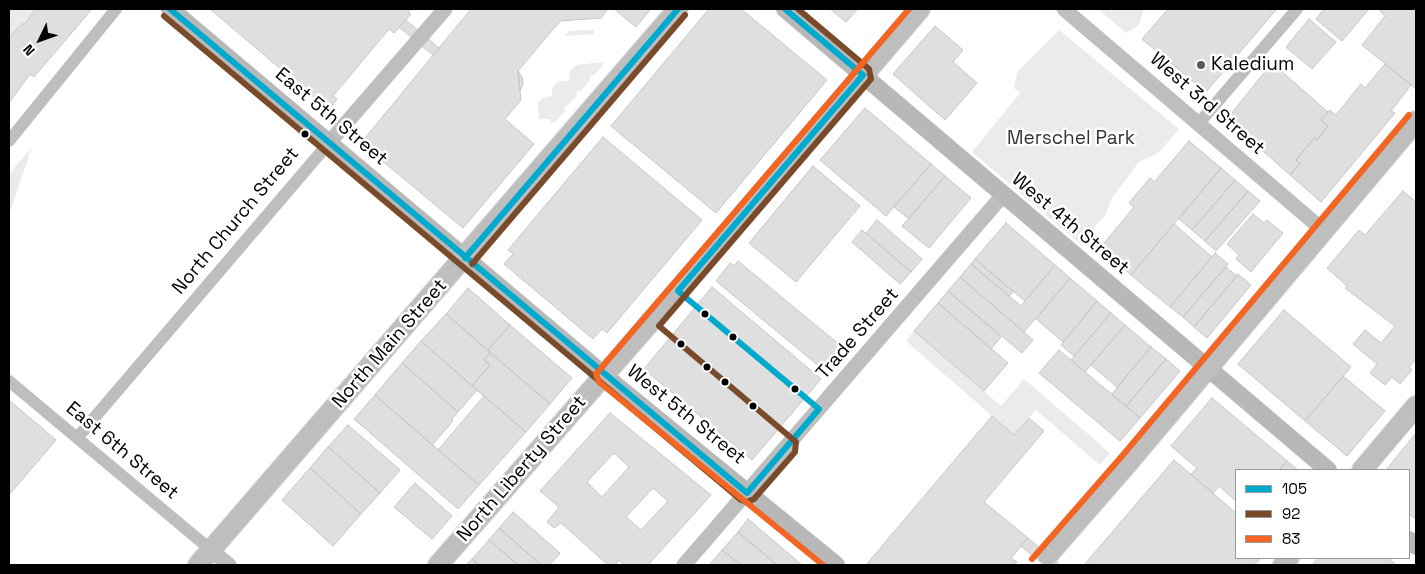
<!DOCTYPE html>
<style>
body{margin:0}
#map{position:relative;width:1425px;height:574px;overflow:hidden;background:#fff;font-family:"Space Grotesk",sans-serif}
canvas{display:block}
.frame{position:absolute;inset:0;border:10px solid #000;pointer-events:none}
.legend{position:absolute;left:1235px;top:469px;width:175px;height:90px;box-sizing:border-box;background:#fff;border:1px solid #999;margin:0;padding:6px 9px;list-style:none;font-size:15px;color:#000}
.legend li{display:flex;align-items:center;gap:10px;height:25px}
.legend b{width:25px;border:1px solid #999}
.north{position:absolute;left:15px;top:15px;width:50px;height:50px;-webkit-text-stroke:4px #fff;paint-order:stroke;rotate:228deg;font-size:14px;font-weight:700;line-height:20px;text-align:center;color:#000}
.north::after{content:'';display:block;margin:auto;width:18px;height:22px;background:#000;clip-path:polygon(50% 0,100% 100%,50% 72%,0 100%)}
</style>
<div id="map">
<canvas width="1425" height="574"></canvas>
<div class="frame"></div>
<ul class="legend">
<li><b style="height:6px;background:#00a9ce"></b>105</li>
<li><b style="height:6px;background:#7a4b2a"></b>92</li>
<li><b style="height:6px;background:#f26522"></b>83</li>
</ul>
<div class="north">N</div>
</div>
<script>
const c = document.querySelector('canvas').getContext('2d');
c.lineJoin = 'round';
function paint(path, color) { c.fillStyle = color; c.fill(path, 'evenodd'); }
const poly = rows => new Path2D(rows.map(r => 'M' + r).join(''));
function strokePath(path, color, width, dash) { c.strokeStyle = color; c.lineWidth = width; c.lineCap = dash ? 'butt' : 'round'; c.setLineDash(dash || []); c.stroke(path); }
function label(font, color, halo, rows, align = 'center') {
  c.font = font + ' "Space Grotesk",sans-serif'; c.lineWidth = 5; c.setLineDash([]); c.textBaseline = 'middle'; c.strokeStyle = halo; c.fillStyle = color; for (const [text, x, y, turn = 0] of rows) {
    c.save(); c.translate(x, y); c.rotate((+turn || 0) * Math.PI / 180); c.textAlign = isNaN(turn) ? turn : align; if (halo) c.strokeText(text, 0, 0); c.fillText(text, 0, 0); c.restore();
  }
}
paint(poly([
 [9,9,37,10,24,25,21,23,9,38],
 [1098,9,1143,9,1143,12,1139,25,1126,33],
 [594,30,594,34,565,36,569,31],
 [1059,30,1179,129,1158,153,1139,162,1112,198,1106,214,1080,244,972,152,1020,93,1014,88,1017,72],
 [603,62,603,65,594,75,590,75,590,80,581,91,577,91,577,95,567,106,564,107,565,111,555,122,551,123,550,119,539,119,538,103,542,98,552,96,552,89,557,82,570,80,569,72,576,65],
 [32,147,9,215,9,174],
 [914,331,1001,406,1024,379,1110,453,1100,465,1036,410,1014,435,906,341]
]), '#ebebeb');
const building = poly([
 [36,9,92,9,34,77,30,74,9,103,9,38,22,23,24,25,36,9],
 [210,9,411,9,408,12,411,14,394,33,389,29,333,96,337,99,329,110,210,9],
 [471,9,608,9,601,18,560,21,518,71,521,100,505,119,534,144,463,228,361,143,471,9],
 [614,9,651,9,636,27,614,9],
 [709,9,741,9,827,80,716,213,611,126,709,9],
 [830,9,858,9,846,22,830,9],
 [1168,9,1274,9,1276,10,1206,92,1142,39,1168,9],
 [1324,9,1369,9,1342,41,1316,19,1324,9],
 [1378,9,1416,9,1416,89,1362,45,1385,16,1378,9],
 [1309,19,1336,42,1312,69,1286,47,1309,19],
 [406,20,440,49,434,56,399,27,406,20],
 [935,26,963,50,953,62,977,83,945,120,893,74,935,26],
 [1272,63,1328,112,1321,120,1328,126,1317,140,1314,138,1296,160,1300,163,1290,175,1227,119,1272,63],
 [1385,64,1411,85,1391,111,1395,113,1321,202,1290,175,1300,163,1296,160,1314,138,1317,140,1328,126,1321,120,1330,110,1336,115,1361,84,1365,88,1385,64],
 [518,71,522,77,523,84,520,91,518,71],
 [865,108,931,164,886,216,820,160,865,108],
 [603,137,702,220,607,333,602,329,593,339,504,264,513,254,508,250,603,137],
 [1189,141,1221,168,1131,275,1100,248,1134,207,1129,203,1150,178,1154,182,1189,141],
 [931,164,945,176,909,219,894,207,931,164],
 [813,166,860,206,796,282,749,243,813,166],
 [1221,168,1235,180,1192,230,1179,219,1221,168],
 [945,176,971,198,929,248,902,226,945,176],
 [1235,180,1248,191,1205,241,1192,230,1235,180],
 [1248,191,1260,201,1216,251,1205,241,1248,191],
 [1403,191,1416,202,1416,359,1409,367,1412,370,1400,384,1392,377,1385,385,1370,373,1377,364,1353,344,1365,330,1381,343,1395,326,1345,288,1347,286,1327,268,1359,230,1365,235,1403,191],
 [1253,214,1264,223,1267,220,1283,233,1251,272,1236,259,1239,255,1227,244,1253,214],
 [877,220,922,259,911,272,866,233,877,220],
 [1006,223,1055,265,1025,301,975,259,1006,223],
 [1174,224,1212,257,1170,307,1131,275,1174,224],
 [862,230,911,272,900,284,852,242,862,230],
 [1215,253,1228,264,1183,317,1170,307,1215,253],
 [975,259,1013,292,1009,296,971,264,975,259],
 [738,261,841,346,834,355,837,358,826,372,716,281,730,263,734,266,738,261],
 [971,264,1021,306,1055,265,1070,278,1024,332,960,277,971,264],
 [1226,267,1237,276,1194,327,1183,317,1226,267],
 [1238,274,1251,285,1207,338,1194,327,1238,274],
 [960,277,1033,340,1022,353,948,291,960,277],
 [1070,278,1097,301,1063,342,1036,319,1070,278],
 [712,287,821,379,752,460,644,369,712,287],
 [468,288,510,325,488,350,446,314,468,288],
 [948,291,1001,337,991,349,938,303,948,291],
 [1097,301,1111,313,1074,356,1061,345,1097,301],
 [938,303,1008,363,984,391,914,331,938,303],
 [1284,310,1351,367,1305,421,1238,364,1284,310],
 [1111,313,1125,325,1085,372,1071,360,1111,313],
 [446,314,490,353,484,360,490,365,472,386,421,341,446,314],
 [510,325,572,378,550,404,488,350,510,325],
 [1125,325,1151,347,1117,387,1091,365,1125,325],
 [421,341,477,390,458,412,402,363,421,341],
 [1151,347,1166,359,1126,406,1112,394,1151,347],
 [1059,350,1140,418,1120,441,1039,373,1059,350],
 [490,353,550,404,526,432,472,386,490,365,484,360,490,353],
 [1166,359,1180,371,1140,418,1126,406,1166,359],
 [402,363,458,412,451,420,453,421,432,445,375,395,402,363],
 [1343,376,1385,411,1347,456,1305,421,1343,376],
 [375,395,479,485,458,509,354,419,375,395],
 [484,396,526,432,479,485,438,450,484,396],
 [1212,398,1287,461,1279,470,1236,470,1236,501,1219,486,1213,493,1191,474,1197,468,1171,446,1212,398],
 [9,400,56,440,9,495,9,400],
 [610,413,711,495,648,565,624,565,619,560,615,565,608,565,561,523,554,528,547,522,559,507,540,491,610,413],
 [614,453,629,467,602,497,587,482,614,453],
 [653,488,668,501,641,530,626,517,653,488],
 [992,416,1014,435,1029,418,1044,431,984,502,1028,538,1011,558,1017,562,1014,565,866,565,992,416],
 [348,425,400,470,380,493,328,447,348,425],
 [1416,433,1416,515,1414,518,1409,514,1409,470,1386,470,1416,433],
 [328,447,380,493,361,514,310,468,328,447],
 [1174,460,1236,513,1236,558,1261,558,1254,565,1084,565,1174,460],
 [1287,461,1298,470,1279,470,1287,461],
 [310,468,361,514,333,546,282,500,310,468],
 [415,483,452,516,432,539,394,507,415,483],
 [513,512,560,553,550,565,541,565,499,528,513,512],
 [748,519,802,565,777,565,738,532,748,519],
 [499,528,541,565,518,565,489,540,499,528],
 [738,532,777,565,741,565,722,550,738,532],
 [1028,538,1060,565,1044,565,1021,546,1028,538],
 [489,540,518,565,479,565,472,559,489,540],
 [722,550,741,565,709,565,722,550],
 [1318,558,1389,558,1396,565,1312,565,1318,558],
 [472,559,479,565,466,565,472,559]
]);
paint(building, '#dfdfdf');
strokePath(building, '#c6c6c6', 1);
const primary = poly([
 [1362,470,1416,406],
 [1048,555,1129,462,1416,121],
 [198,565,678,9],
 [438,565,718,245,920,9],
 [1283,565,1289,558]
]);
strokePath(primary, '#dbdbdb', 22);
strokePath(poly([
 [1199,123,1297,9],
 [9,141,116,9],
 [9,381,211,550],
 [77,438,328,144]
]), '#bebebe', 12);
strokePath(poly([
 [1064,9,1324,231],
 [328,144,445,9],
 [211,550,229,565],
 [684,565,1003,195]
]), '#bebebe', 15);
strokePath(poly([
 [170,9,619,388,836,565],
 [785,9,1328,470],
 [1409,540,1416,546]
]), '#b8b8b8', 18);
strokePath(primary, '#bebebe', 20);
strokePath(poly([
 [170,9,747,493,819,409,678,291,863,75,785,9],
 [465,258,678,9]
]), '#00a9ce', 6);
strokePath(poly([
 [164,16,741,500,747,502,754,499,795,452,796,442,659,326,871,79,869,69,798,9],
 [472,264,685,15]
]), '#7a4b2a', 6);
strokePath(poly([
 [1032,559,1122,456,1409,115],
 [823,565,599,382,596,374,909,9]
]), '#f26522', 6);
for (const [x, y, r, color] of [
 [1201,65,5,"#595959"],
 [305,134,4.5,"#000"],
 [705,314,4.5,"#000"],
 [733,337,4.5,"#000"],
 [681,344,4.5,"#000"],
 [707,367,4.5,"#000"],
 [725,382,4.5,"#000"],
 [795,389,4.5,"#000"],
 [753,406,4.5,"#000"]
]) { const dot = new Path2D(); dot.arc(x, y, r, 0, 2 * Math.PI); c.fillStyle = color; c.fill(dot); strokePath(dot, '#fff', 2); }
label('19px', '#000', '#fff', [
 ["Kaledium",1211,65]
], 'left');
label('19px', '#000', '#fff', [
 ["West 3rd Street",1207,104,41],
 ["East 5th Street",331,117,40],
 ["North Church Street",236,221,-50],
 ["West 4th Street",1070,224,40],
 ["Trade Street",858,334,-49],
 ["North Main Street",390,344,-49],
 ["West 5th Street",686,415,39],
 ["East 6th Street",122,451,40],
 ["North Liberty Street",522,469,-49]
]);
label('19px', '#323232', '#fff', [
 ["Merschel Park",1071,139]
]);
</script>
